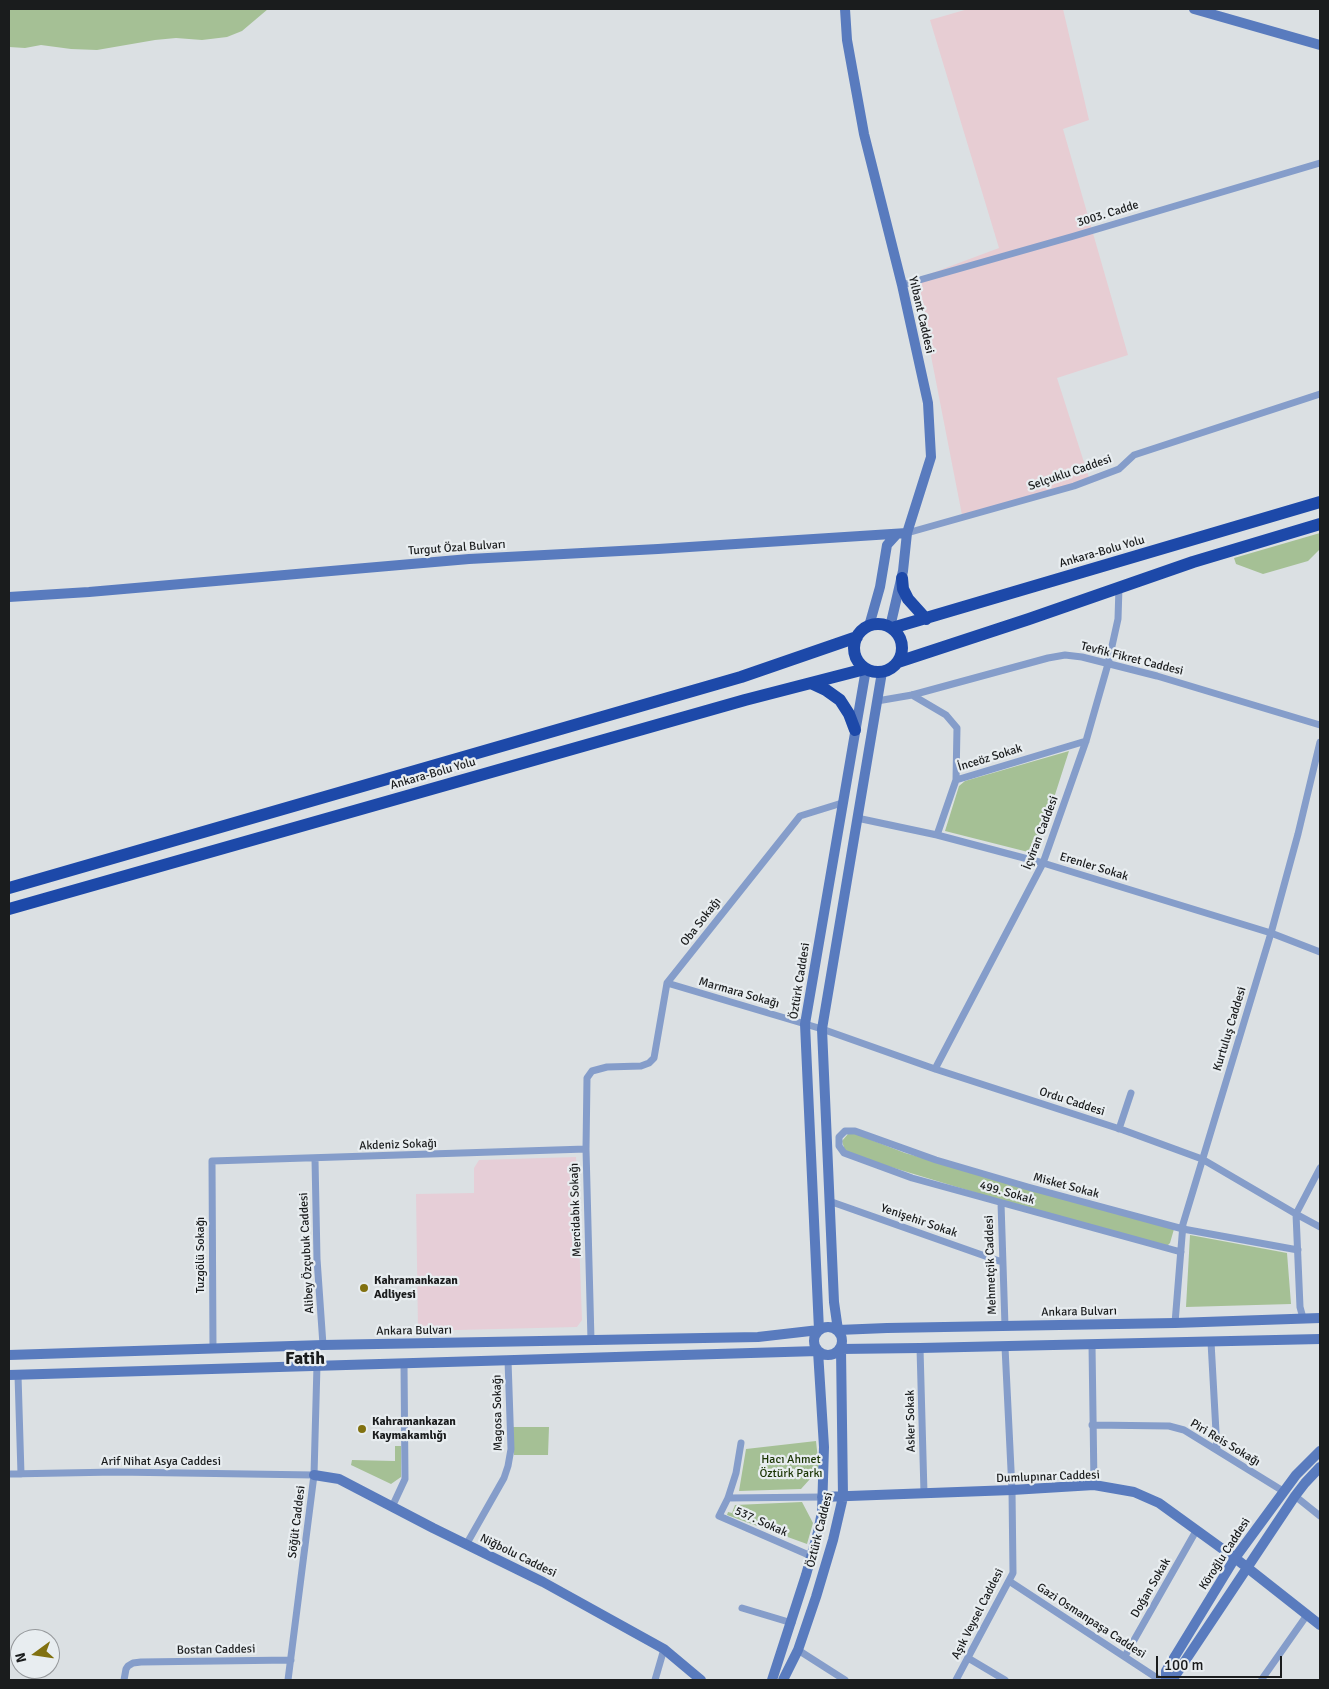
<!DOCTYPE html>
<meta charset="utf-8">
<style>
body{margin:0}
#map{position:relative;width:1329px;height:1689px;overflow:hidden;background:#dbe0e3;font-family:Signika,sans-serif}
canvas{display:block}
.frame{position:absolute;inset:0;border:10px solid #1a1c1d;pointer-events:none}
.north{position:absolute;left:10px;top:1629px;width:50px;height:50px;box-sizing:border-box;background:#e8edf0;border:1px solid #96999c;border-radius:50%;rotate:256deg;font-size:14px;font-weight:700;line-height:20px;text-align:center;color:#1a1c1d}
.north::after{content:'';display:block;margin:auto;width:18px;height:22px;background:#817110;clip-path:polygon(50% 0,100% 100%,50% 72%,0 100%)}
.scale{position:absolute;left:1156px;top:1656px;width:126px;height:22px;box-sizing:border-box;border:2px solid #1a1c1d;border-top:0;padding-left:6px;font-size:15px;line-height:18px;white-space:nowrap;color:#1a1c1d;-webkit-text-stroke:4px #e8edf0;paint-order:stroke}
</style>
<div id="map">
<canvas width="1329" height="1689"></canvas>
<div class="frame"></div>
<div class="north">N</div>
<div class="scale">100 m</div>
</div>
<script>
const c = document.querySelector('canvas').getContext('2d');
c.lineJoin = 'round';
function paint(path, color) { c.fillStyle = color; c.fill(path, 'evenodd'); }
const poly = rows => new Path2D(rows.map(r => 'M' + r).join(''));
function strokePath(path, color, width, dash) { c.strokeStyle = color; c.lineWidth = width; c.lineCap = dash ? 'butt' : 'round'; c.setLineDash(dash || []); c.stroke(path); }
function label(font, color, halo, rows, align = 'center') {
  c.font = font + ' Signika,sans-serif'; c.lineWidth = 4.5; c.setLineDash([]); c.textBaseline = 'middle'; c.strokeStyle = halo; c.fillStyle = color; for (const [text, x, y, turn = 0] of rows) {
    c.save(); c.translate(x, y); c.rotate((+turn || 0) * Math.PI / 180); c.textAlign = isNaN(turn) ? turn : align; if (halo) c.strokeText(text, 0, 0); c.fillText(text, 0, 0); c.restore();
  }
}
paint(poly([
 [968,9,1063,9,1089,120,1063,129,1128,355,1057,378,1090,481,962,515,916,279,999,248,930,20]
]), '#e7cdd3');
paint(poly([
 [576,1157,582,1320,577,1327,418,1331,416,1194,474,1193,474,1168,479,1160]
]), '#e6ced7');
paint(poly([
 [13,9,268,9,242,31,227,37,202,40,176,38,155,40,97,50,71,49,41,45,25,48,9,47,9,10],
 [1320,533,1320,549,1308,561,1263,574,1236,564,1234,558],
 [1069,751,1036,854,945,831,959,786,965,781],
 [848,1134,856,1134,905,1153,1174,1229,1170,1243,1167,1246,1010,1203,874,1162,845,1151,842,1141],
 [1190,1235,1287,1253,1291,1304,1186,1307],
 [513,1427,549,1427,548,1455,514,1455],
 [816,1441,819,1469,801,1489,739,1491,746,1449],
 [395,1446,401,1446,401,1477,391,1484,351,1465,352,1460,395,1461],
 [802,1502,813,1523,807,1544,727,1515,728,1512,732,1513,735,1505]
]), '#a5c095');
strokePath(poly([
 [902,285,1074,236,1320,163],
 [907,533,1074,486,1119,469,1134,455,1320,394],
 [912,695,946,715,957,728,956,780,937,835],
 [877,701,912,695,1048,658,1065,655,1082,657,1157,676,1320,725],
 [956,780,1086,741],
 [857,818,937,835,1043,863,1271,933,1320,952],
 [667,983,822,1029,935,1069,1123,1130,1202,1159,1296,1214,1320,1227],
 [935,1069,1043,863,1086,741,1108,664,1118,619,1119,587],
 [1119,1129,1131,1093],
 [315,1159,317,1259,323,1345],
 [829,1201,1002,1262],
 [1001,1203,1005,1326],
 [1181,1252,912,1178,844,1153,839,1146,839,1137,845,1131,855,1131,936,1160,1028,1187,1183,1229,1298,1250],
 [1303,1318,1300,1307,1296,1214,1320,1168],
 [1175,1323,1183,1224,1271,933,1298,834,1320,742],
 [591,1340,586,1149,587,1078,592,1071,607,1067,641,1066,649,1063,654,1058,667,983,800,816,842,803],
 [1211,1342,1217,1450],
 [1092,1345,1094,1485],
 [920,1348,924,1493],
 [213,1349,212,1161,586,1149],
 [18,1375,21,1474],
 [1092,1425,1169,1426,1184,1430,1283,1491],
 [741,1443,736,1473,728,1498,719,1516,811,1556],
 [9,1474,116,1472,314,1475],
 [1295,1496,1320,1516],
 [728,1498,822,1497],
 [392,1507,405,1479,404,1363],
 [466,1545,504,1478,508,1466,511,1449,508,1360],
 [1009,1581,1160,1680],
 [742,1608,792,1623],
 [798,1650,845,1680],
 [1125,1656,1196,1531],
 [968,1658,1005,1680],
 [1262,1679,1307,1615],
 [124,1680,126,1669,128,1666,133,1663,141,1662,291,1660],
 [288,1680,314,1475,317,1365],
 [655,1680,664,1649],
 [956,1680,1013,1573,1012,1490,1005,1347]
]), '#859dca', 7);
strokePath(poly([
 [845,9,847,40,864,134,902,285,928,403,931,457,907,533,903,571,890,627],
 [1194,9,1320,45],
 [9,597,89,592,469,559,658,549,907,533],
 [869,626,880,587,887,545,897,534],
 [882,672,822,1029,834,1302,838,1330,887,1328,1175,1323,1320,1318],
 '814 1341a14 14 0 1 1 28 0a14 14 0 1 1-28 0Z',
 [9,1355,323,1345,758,1337,819,1330,805,1024,866,669],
 [9,1375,818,1351,824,1447,822,1512,818,1532,806,1575,772,1680],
 [314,1475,339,1479,433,1528,543,1582,664,1649,701,1680],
 [822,1497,1012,1490,1094,1485,1134,1492,1159,1503,1235,1558,1320,1625],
 [783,1680,798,1650,816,1597,833,1540,843,1497,841,1349,920,1348,1320,1339],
 [1166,1680,1166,1671,1235,1558,1296,1475,1320,1451],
 [1166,1680,1175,1676,1295,1496,1305,1483,1320,1467]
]), '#597bbe', 10);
strokePath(poly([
 [902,578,903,589,908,599,926,619],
 '854 648a24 24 0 1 1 48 0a24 24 0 1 1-48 0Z',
 [892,628,1320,502],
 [898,662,1029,619,1193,562,1320,524],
 [811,683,826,690,840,700,849,714,855,730],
 [9,888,741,677,857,637],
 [9,909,745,700,865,669]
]), '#1d49a9', 12);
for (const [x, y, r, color] of [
 [364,1288,5,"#817110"],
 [362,1429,5,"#817110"]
]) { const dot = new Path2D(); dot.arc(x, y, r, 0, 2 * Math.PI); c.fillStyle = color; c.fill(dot); strokePath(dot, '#e8edf0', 2); }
label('12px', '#1a1c1d', '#e8edf0', [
 ["3003. Cadde",1108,214,-17],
 ["Yılbant Caddesi",921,315,77],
 ["Selçuklu Caddesi",1070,473,-19],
 ["Turgut Özal Bulvarı",457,548,-4],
 ["Ankara-Bolu Yolu",1102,552,-16],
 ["Tevfik Fikret Caddesi",1132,659,14],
 ["İnceöz Sokak",990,758,-17],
 ["Ankara-Bolu Yolu",433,774,-16],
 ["İçviran Caddesi",1041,833,-69],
 ["Erenler Sokak",1094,867,17],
 ["Oba Sokağı",701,922,-52],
 ["Öztürk Caddesi",800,981,-81],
 ["Marmara Sokağı",739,993,16],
 ["Kurtuluş Caddesi",1230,1029,-73],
 ["Ordu Caddesi",1072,1102,18],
 ["Akdeniz Sokağı",398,1145,-2],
 ["Misket Sokak",1066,1186,15],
 ["499. Sokak",1007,1193,16],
 ["Mercidabık Sokağı",576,1210,-92],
 ["Yenişehir Sokak",919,1221,19],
 ["Alibey Özçubuk Caddesi",307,1253,-93],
 ["Tuzgölü Sokağı",201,1255,-90],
 ["Mehmetçik Caddesi",991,1265,-92],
 ["Ankara Bulvarı",1079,1312,-1],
 ["Ankara Bulvarı",414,1331,-1],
 ["Magosa Sokağı",498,1413,-91],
 ["Asker Sokak",911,1421,-91],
 ["Piri Reis Sokağı",1225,1443,31],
 ["Arif Nihat Asya Caddesi",161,1462],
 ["Dumlupınar Caddesi",1048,1477,-2],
 ["Söğüt Caddesi",297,1522,-83],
 ["537. Sokak",761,1522,24],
 ["Öztürk Caddesi",820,1530,-76],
 ["Köroğlu Caddesi",1225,1554,-57],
 ["Niğbolu Caddesi",518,1556,26],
 ["Doğan Sokak",1151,1588,-60],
 ["Aşık Veysel Caddesi",978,1614,-63],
 ["Gazi Osmanpaşa Caddesi",1091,1621,33],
 ["Bostan Caddesi",216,1650,-1]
]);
label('bold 12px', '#1a1c1d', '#e8edf0', [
 ["Kahramankazan",374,1281],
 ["Adliyesi",374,1295],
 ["Kahramankazan",372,1422],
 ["Kaymakamlığı",372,1436]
], 'left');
label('12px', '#1b3504', '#e8edf0', [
 ["Hacı Ahmet",791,1460],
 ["Öztürk Parkı",791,1474]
]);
label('bold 18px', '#1a1c1d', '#e8edf0', [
 ["Fatih",305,1359]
]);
</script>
